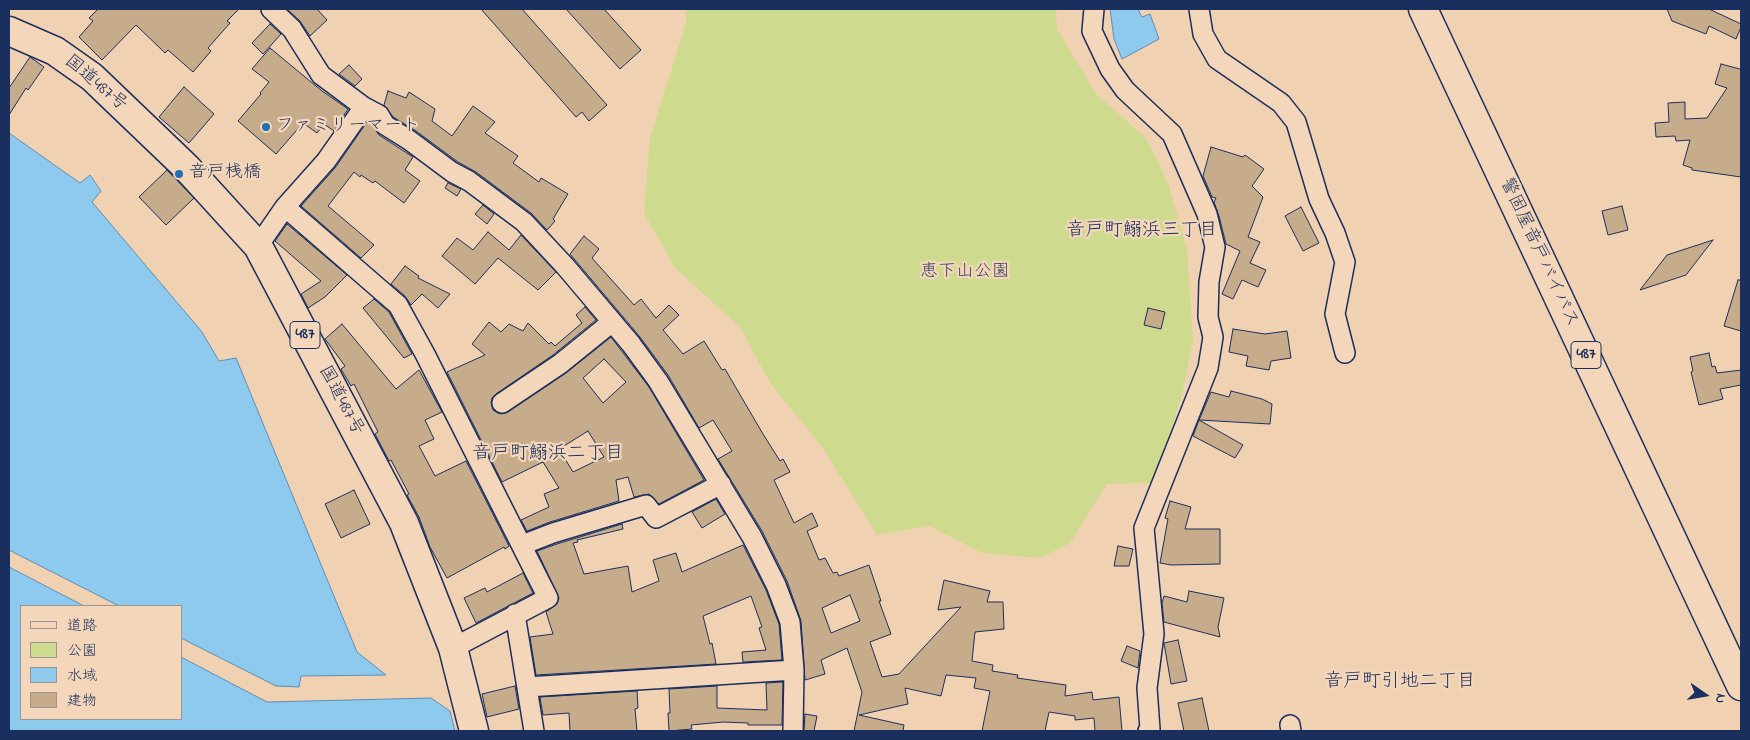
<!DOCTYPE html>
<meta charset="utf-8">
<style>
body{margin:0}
#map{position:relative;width:1750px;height:740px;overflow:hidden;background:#f0d2b2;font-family:"Indie Flower","Klee One",sans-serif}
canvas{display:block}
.frame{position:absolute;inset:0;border:10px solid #1b2f5e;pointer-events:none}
.legend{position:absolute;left:20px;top:605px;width:162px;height:115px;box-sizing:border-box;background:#f4d7ba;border:1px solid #9d9495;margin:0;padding:6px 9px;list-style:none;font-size:15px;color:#1b2f5e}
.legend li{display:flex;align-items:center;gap:10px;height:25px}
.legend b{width:25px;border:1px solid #9d9495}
.north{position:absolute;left:1680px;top:670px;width:50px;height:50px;-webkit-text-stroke:4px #f4d7ba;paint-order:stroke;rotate:103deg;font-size:14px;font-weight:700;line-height:20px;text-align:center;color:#1b2f5e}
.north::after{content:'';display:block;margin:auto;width:18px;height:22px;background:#1b2f5e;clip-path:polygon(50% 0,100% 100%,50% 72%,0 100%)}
</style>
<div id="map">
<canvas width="1750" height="740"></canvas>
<div class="frame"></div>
<ul class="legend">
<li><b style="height:6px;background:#f4d7ba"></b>道路</li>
<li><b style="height:14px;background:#ceda8e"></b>公園</li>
<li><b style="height:14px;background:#8ecaee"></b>水域</li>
<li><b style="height:14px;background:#c7ac8b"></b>建物</li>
</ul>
<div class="north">N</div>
</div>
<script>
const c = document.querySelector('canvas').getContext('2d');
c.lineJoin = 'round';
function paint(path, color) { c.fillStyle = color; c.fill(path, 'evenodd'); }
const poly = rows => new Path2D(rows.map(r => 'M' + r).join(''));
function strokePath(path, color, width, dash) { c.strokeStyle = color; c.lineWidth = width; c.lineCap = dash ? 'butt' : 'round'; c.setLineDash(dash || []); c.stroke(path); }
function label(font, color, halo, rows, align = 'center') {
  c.font = font + ' "Indie Flower","Klee One",sans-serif'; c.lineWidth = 4.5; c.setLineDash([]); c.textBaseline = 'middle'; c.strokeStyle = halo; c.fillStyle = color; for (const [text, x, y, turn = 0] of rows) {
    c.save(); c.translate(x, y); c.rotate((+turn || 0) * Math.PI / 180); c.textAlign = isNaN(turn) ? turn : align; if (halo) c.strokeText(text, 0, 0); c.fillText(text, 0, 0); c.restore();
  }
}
paint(poly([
 [686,9,1056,9,1057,29,1096,94,1146,138,1168,183,1187,249,1193,341,1182,395,1165,450,1151,483,1107,484,1070,543,1040,558,982,553,929,526,877,535,822,447,770,383,740,327,675,268,644,213,650,138,686,23]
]), '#ceda8e');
const water = poly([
 [1110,9,1138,9,1142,17,1150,14,1159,39,1122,59,1114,39,1110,9],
 [9,133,80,183,90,175,101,191,92,202,202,332,219,361,236,358,357,652,386,675,301,676,299,687,276,686,181,638,181,606,119,606,9,550,9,133],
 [9,567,84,606,21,606,21,719,181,719,181,657,267,702,431,698,450,711,455,731,9,731,9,567]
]);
paint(water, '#8ecaee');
strokePath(water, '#608cb4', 1);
const building = poly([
 [98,9,239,9,227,21,230,23,208,48,211,51,193,72,168,50,165,53,136,25,102,60,79,37,93,21,89,18,98,9],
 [287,9,317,9,327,20,310,36,300,21,287,9],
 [481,9,522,9,607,105,589,121,582,112,576,117,481,9],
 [566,9,604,9,641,50,620,69,566,9],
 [1667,9,1709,9,1741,24,1741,27,1736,39,1709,26,1706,34,1672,21,1667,9],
 [270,24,281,34,263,54,252,43,270,24],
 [270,48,322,91,348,109,334,131,324,124,317,133,303,123,276,154,238,121,261,94,260,93,269,82,252,69,270,48],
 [30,57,44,67,28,90,26,88,9,115,9,88,30,57],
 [1721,64,1740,69,1741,68,1741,177,1692,170,1692,168,1683,165,1690,140,1676,141,1675,136,1656,137,1655,123,1669,122,1668,103,1685,102,1685,119,1707,118,1727,88,1715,84,1721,64],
 [349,65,362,79,355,86,339,74,349,65],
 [184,87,214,114,189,143,159,117,184,87],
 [388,91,406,98,409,92,435,109,432,121,452,136,473,106,495,122,485,133,518,156,513,163,539,182,541,178,568,194,553,219,555,221,547,230,531,213,476,172,458,162,416,131,393,117,384,105,388,91],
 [367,122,371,123,379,135,413,157,405,170,420,181,404,203,375,181,373,183,361,175,360,177,354,172,328,206,374,245,361,258,301,206,335,168,367,122],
 [1211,147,1243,157,1245,155,1264,169,1252,186,1263,197,1248,237,1260,242,1250,263,1266,270,1258,287,1242,280,1233,299,1222,294,1240,251,1226,244,1219,216,1214,202,1216,198,1212,197,1203,176,1211,147],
 [167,170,194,198,166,225,139,197,167,170],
 [448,183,461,189,457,196,445,188,448,183],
 [483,205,494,214,487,224,475,214,483,205],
 [1622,206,1628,230,1608,235,1602,211,1622,206],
 [1301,207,1319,243,1303,251,1285,216,1301,207],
 [287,224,347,275,325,297,308,308,301,294,321,281,275,241,287,224],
 [488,232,509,250,521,235,556,272,538,290,498,258,475,284,442,256,457,238,473,250,488,232],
 [584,236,599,249,592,258,634,305,641,299,656,318,669,305,679,315,663,330,683,354,704,341,722,370,725,369,763,434,780,461,783,459,790,472,774,480,794,523,812,513,818,526,807,531,819,560,825,558,833,573,837,572,839,576,869,565,881,601,879,601,891,634,870,642,882,677,899,674,961,607,938,610,944,580,990,591,987,602,1003,602,1004,629,975,632,972,661,993,665,992,671,1018,675,1017,678,1066,685,1065,696,1092,692,1093,700,1119,697,1122,731,1095,731,1094,718,1075,720,1075,716,1049,712,1045,731,982,731,990,691,974,688,976,678,946,675,941,696,905,688,908,704,859,715,904,725,903,731,854,731,862,692,847,648,821,660,825,674,805,680,801,621,787,581,762,531,718,459,732,451,713,420,699,428,668,375,640,337,570,254,584,236],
 [850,595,860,621,831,633,822,608,850,595],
 [1713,240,1686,275,1640,290,1667,255,1713,240],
 [405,266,419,276,418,278,450,294,438,308,422,294,411,305,405,296,391,284,405,266],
 [1738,280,1741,280,1741,331,1724,326,1738,280],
 [374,299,389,312,412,354,404,358,363,308,374,299],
 [585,307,596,320,553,355,496,394,492,398,491,403,493,410,498,413,502,414,508,412,566,373,611,337,649,387,704,480,659,504,649,494,634,497,628,477,616,480,619,501,550,522,527,531,521,520,549,507,544,494,559,488,543,462,502,482,447,372,485,355,472,344,489,322,501,332,509,324,523,331,528,323,549,344,551,342,555,346,582,323,576,315,585,307],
 [604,359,626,382,603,403,583,378,604,359],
 [588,431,604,457,573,472,559,449,588,431],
 [1148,308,1165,312,1161,329,1144,325,1148,308],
 [342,324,396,389,419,370,442,412,425,420,434,439,419,446,435,476,466,461,509,546,505,549,504,547,447,578,430,547,419,517,407,495,409,494,391,460,389,461,375,434,378,432,354,384,351,386,341,369,345,366,325,339,342,324],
 [1233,329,1265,334,1287,331,1291,358,1271,361,1269,370,1246,366,1248,356,1229,352,1233,329],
 [1709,353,1712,367,1715,366,1717,373,1741,370,1741,385,1720,389,1723,399,1699,405,1691,372,1693,371,1690,357,1709,353],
 [1231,391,1262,399,1272,404,1270,424,1199,420,1211,392,1229,397,1231,391],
 [1199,420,1243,445,1235,458,1193,436,1199,420],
 [354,490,370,524,341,538,325,504,354,490],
 [716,499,725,514,702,528,692,512,716,499],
 [1170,501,1191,507,1185,529,1220,529,1220,564,1171,565,1160,563,1168,519,1165,518,1170,501],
 [622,524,623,529,577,540,578,542,573,543,584,574,628,566,632,592,659,581,653,560,676,553,682,572,743,545,766,590,779,624,782,660,743,662,742,652,766,650,759,628,762,627,751,596,703,616,710,644,712,643,716,664,536,675,530,637,553,634,546,612,557,604,559,598,537,551,557,544,622,524],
 [1118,546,1133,549,1129,566,1114,566,1118,546],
 [523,573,533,593,476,623,464,598,485,588,487,592,523,573],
 [1189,591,1224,598,1218,627,1220,637,1164,622,1162,603,1164,596,1187,602,1189,591],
 [1178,640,1187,681,1171,684,1164,643,1178,640],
 [1127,646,1140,651,1138,668,1121,661,1127,646],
 [783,682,782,725,748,725,748,723,723,722,691,725,692,729,669,731,668,713,670,713,669,689,717,686,717,708,767,710,766,683,783,682],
 [515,686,519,709,487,717,482,694,515,686],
 [637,691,638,708,635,709,637,731,570,731,569,713,543,715,540,697,637,691],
 [1202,698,1209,731,1184,731,1178,703,1202,698],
 [805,714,817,716,814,731,804,731,805,714]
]);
paint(building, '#c7ac8b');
strokePath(building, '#1b2f5e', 1);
const minor = poly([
 [271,9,292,29,321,75,364,107,379,115,385,125,409,140,452,172,469,181,524,222,565,266,631,344,658,381,752,537,776,585,790,622,794,670,793,731],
 [1094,9,1092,31,1110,69,1125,90,1172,134,1207,214,1215,247,1209,282,1208,317,1213,337,1208,368,1144,528,1154,634,1147,688,1150,729,1148,731],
 [1199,9,1203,34,1217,59,1281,103,1296,122,1319,199,1335,233,1345,262,1335,314,1345,353],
 [285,207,398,305,425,354,548,598,453,648],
 [258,246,285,207,326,161,364,107],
 [502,403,560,364,612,322],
 [522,545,553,533,646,505,656,518,721,484],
 [515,614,534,731],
 [527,687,794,670],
 [1290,725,1291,731]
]);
const highway = poly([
 [1423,9,1741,686],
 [9,31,55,51,92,77,186,167,258,246,404,523,453,648,474,731]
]);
strokePath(minor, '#1b2f5e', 22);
strokePath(highway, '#1b2f5e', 31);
strokePath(minor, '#f4d7ba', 19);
strokePath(highway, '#f4d7ba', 28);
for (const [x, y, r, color] of [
 [266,127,5,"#1f6fb2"],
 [179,174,5,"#1f6fb2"]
]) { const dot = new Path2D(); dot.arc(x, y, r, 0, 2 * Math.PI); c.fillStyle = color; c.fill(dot); strokePath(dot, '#f4d7ba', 2); }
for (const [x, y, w] of [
 [305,335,30],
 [1586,355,30]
]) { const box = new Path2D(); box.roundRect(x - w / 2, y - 13.5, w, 27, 4); c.fillStyle = '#f4d7ba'; c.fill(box); strokePath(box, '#1b2f5e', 1); }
label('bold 16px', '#1b2f5e', null, [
 ["487",305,335],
 ["487",1586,355]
]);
label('18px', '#1b2f5e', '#f4d7ba', [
 ["国道487号",95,84,40],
 ["警固屋音戸バイパス",1538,253,65],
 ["国道487号",340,401,62]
]);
label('18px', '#1b2f5e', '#f4d7ba', [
 ["ファミリーマート",276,127],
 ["音戸桟橋",189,174]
], 'left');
label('18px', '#364965', '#f4d7ba', [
 ["恵下山公園",965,273]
]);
label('19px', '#1b2f5e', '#f4d7ba', [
 ["音戸町鰯浜三丁目",1142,232],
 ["音戸町鰯浜二丁目",548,455],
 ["音戸町引地二丁目",1400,683]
]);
</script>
